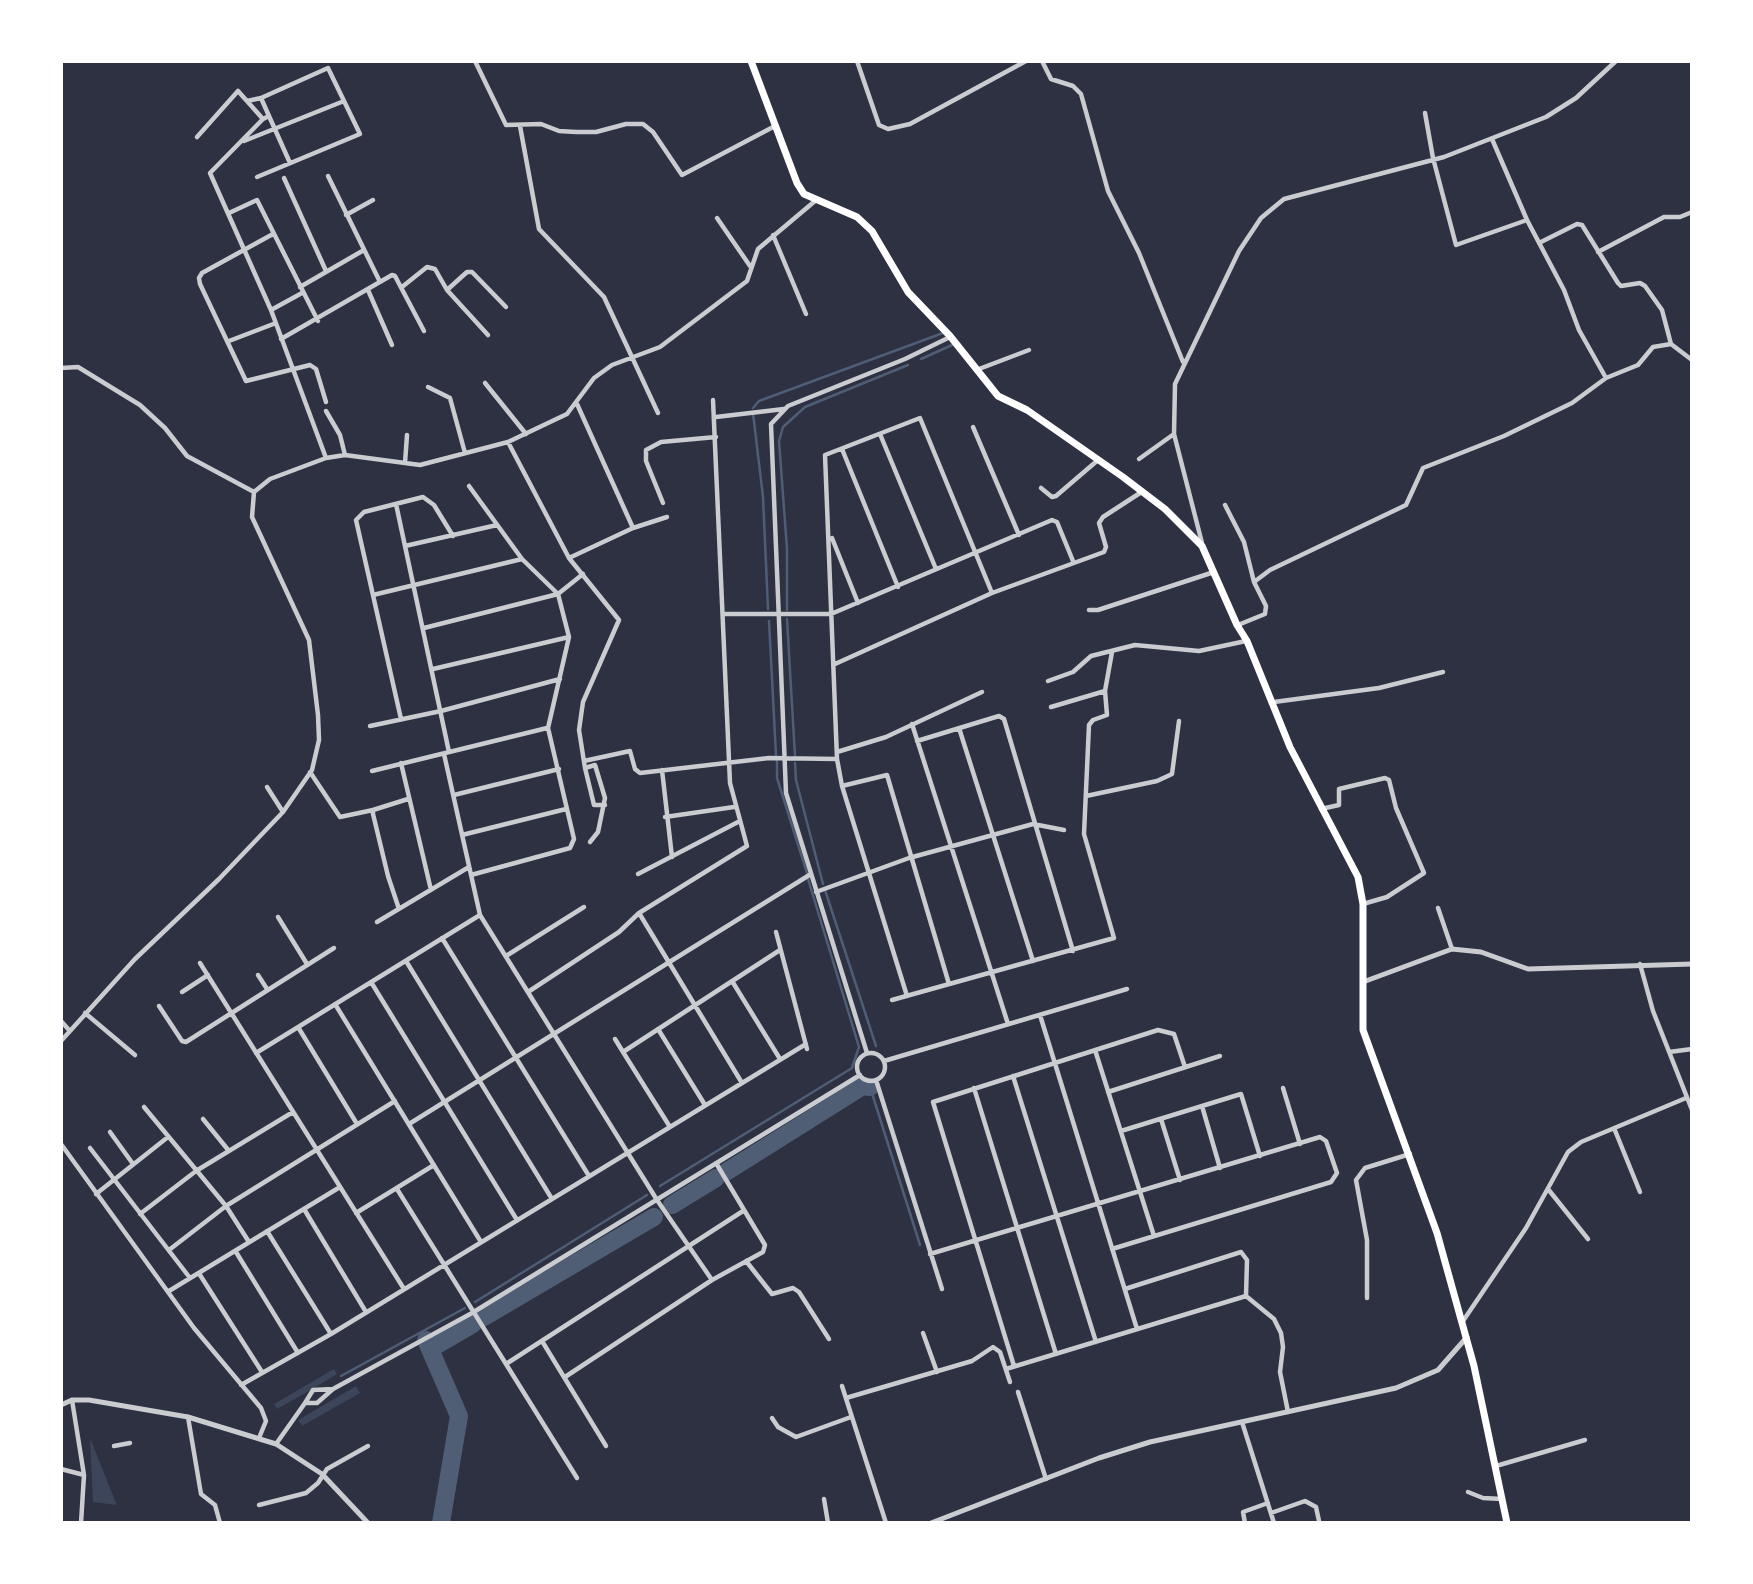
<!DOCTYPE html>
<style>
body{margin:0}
#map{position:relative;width:1753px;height:1584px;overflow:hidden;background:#2d3142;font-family:"Crimson Pro",serif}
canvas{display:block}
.frame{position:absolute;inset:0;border:63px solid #fff;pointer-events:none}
</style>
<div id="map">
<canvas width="1753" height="1584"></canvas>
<div class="frame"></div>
</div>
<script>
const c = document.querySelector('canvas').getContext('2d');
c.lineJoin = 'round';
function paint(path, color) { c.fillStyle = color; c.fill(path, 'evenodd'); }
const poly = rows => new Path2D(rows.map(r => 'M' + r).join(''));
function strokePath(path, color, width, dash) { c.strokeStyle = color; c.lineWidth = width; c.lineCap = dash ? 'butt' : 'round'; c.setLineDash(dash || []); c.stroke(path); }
paint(poly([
 [334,1369,337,1374,309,1391,277,1409,274,1404],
 [356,1386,360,1393,302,1426,298,1420],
 [90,1438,116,1503,116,1505,93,1502]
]), '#3c4559');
strokePath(poly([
 [921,359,952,345],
 [753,408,759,401,943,333],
 [753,413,763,497,768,609],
 [787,610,787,549,779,441,783,427,805,407,908,365],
 [787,619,795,756],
 [769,621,776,755],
 [777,761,777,778,807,873],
 [795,763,796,780,823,884],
 [825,890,876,1046],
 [870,1087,920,1245],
 [660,1186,852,1068,859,1047,808,879],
 [475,1302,647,1195],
 [341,1376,465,1308]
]), '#4f5d75', 2.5);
strokePath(poly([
 [726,1172,863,1086,870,1087],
 [672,1205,716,1178],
 [484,1317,654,1217],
 [426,1340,459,1416,441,1523],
 [430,1349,473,1324]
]), '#4f5d75', 18);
strokePath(poly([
 [475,61,506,125,541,124,559,131,576,132,596,132,626,124,643,124,653,132,682,175,775,126],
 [857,61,879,125,888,129,910,124,1026,61],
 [1042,61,1051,79,1073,86,1081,94,1108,191,1139,253,1183,362],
 [247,101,261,98],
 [1425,113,1433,158,1456,245,1527,220,1564,290,1579,330,1606,378],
 [269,116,290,163],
 [520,126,539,229,604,297,658,413],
 [197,137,238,91,263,119],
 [1492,139,1527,220],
 [244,141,344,101],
 [328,176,380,282],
 [257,177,360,134,328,68,261,98,269,116,263,119,210,173,271,310,326,458],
 [284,178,326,271],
 [229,213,257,200,318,321],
 [346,215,373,200],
 [717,218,750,266],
 [273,234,202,273,199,278,200,284,246,381,310,365,316,369,326,402],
 [773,235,806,314],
 [1539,243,1577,224,1582,225,1618,283,1621,286,1640,283,1645,286,1662,310,1671,344,1692,360],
 [1598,252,1664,217,1680,217,1692,212],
 [300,287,364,250],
 [402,287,427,267,435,269,447,290,467,272,472,272,506,307],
 [368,290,392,345],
 [447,290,488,335],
 [271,310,302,293],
 [281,339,392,275,395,276,424,331],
 [229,341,276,323],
 [61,368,78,367,140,405,165,428,187,456,254,492],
 [979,369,1029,350],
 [485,383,526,434],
 [428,387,450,398,465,453],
 [577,404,633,528],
 [326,411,340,435,345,455],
 [716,417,784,409],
 [973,427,1019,535],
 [880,434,936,569],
 [508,442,569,558,619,620,583,702,579,730,585,768,595,765,605,798,598,832,590,842],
 [842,449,898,587],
 [1139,459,1174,434],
 [405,463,407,435],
 [469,486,522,559,558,594,569,637,548,728,574,839,570,848,471,875],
 [1041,488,1052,497,1056,496,1098,460],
 [663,503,646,461,646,450,661,442,716,437],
 [396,504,449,752],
 [1225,505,1244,542,1254,582],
 [832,538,858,603],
 [1202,543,1174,434,1175,384,1239,251,1261,218,1284,199,1444,157,1546,117,1576,98,1616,61],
 [405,546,497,525],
 [569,558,633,528,667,517],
 [373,595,522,559],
 [1089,610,1098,610,1214,572],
 [724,614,831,614,1052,520,1057,522,1073,561],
 [1238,625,1265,614,1266,606,1254,582,1270,570,1406,505,1423,468,1504,436,1572,403,1606,378,1638,365,1653,347,1671,344],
 [424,628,558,594,583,574],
 [835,664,992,593,1104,552,1106,547,1099,523,1103,517,1140,493],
 [433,669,569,637],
 [1048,681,1073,672,1091,656,1135,645,1199,651,1246,641],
 [1274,702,1379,688,1443,672],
 [1051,707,1105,691,1112,652],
 [401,719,356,520,364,512,423,497,434,505,453,536],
 [912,724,1008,1024],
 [370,726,441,711,560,679],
 [959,728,1033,961],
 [917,741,999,716,1004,719,1073,951],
 [837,752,886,737,982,692],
 [444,754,480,915,657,1200,712,1280],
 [584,761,630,751,635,769,640,773,769,758,837,759],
 [401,763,431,890],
 [585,768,594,805,605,805],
 [662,770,672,857],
 [372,771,547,728],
 [310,772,340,817,373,810],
 [842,786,887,775,949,984],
 [267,787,283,812],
 [454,795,559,769],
 [1086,796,1157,781,1172,774,1179,721],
 [1321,809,1339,805,1339,789,1385,778,1389,780,1396,808,1424,873,1387,897,1363,904],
 [665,817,734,807],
 [462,835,566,809],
 [638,874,738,822],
 [816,892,909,858,1033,824,1064,830],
 [1438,908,1452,949],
 [399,909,388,876,373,814,373,810,408,799],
 [639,913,742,1083],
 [278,917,307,964],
 [377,922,469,867],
 [776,932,807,1049],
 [442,938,589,1176],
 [506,956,584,907],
 [406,961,552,1199],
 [200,963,404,1289],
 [1640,964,1653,1011,1692,1110],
 [258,975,267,989],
 [732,981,780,1059],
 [371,982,517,1220],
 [182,992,208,975],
 [528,992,619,932,639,913,747,846,730,783,713,400],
 [907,996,842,786,837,759,825,455,920,418,992,593],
 [892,1000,1114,938,1084,834,1089,725,1093,720,1107,715,1105,691],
 [335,1004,481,1242],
 [159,1006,182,1041,186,1042,334,948],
 [85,1013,135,1055],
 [1040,1015,1137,1329],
 [61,1021,69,1030],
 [298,1027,357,1124],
 [658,1029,705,1105],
 [615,1039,623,1052,780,950],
 [61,1041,135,959,219,879,283,812,312,770,319,740,318,715,309,640,252,517,254,492,270,479,326,458,345,455,420,465,508,442,567,414,594,378,612,365,660,347,747,281,758,249,815,201],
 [1095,1050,1154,1236],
 [623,1052,670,1127],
 [1669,1052,1692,1049],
 '857 1067a14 14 0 1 1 28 0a14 14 0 1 1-28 0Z',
 [256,1053,480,915],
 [867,1053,786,793,771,424,788,406,905,359,950,337],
 [884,1061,1127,989],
 [1013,1076,1096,1342],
 [876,1080,942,1289],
 [974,1088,1056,1354],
 [1283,1088,1300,1144],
 [1108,1092,1220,1056],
 [1202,1106,1220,1168],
 [144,1107,226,1206,249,1242],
 [203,1119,229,1151],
 [1161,1119,1180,1180],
 [409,1124,811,874],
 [1614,1128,1640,1192],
 [1121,1131,1241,1094,1260,1156],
 [110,1132,133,1164],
 [61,1144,194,1328,261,1408,266,1421,259,1438],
 [90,1148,190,1278],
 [397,1189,577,1478],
 [1548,1189,1588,1239],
 [96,1194,168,1137],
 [304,1209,366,1312],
 [356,1213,434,1165],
 [140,1214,196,1171,293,1112],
 [267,1231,331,1334],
 [169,1250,226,1206,395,1101],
 [236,1252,298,1353],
 [930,1254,1320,1137,1326,1141,1337,1173,1331,1182,1112,1249],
 [746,1261,772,1294,793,1288,799,1292,829,1339],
 [200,1275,262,1372],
 [1125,1289,1241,1252,1247,1260,1246,1296],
 [169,1291,340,1187],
 [1367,1298,1367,1240,1356,1180,1365,1168,1410,1154],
 [1463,1321,1526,1228,1568,1152,1581,1142,1686,1098],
 [923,1333,937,1372],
 [542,1341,606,1446],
 [506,1364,743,1211],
 [1014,1366,933,1102,1158,1030,1174,1034,1185,1067],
 [1006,1369,1246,1296,1274,1319,1281,1333,1283,1347,1280,1372,1288,1412],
 [565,1377,712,1280,763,1252,765,1245,716,1163],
 [241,1385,331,1334,806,1044],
 [842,1386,886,1523],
 [1018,1392,1046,1479],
 [846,1398,972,1361,993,1347,1000,1352,1010,1382],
 [72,1400,84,1475,81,1523],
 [305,1403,313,1390,333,1389],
 [188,1417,201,1494,215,1505,220,1523],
 [772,1418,778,1427,796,1437,851,1417],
 [1242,1422,1274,1523],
 [276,1444,305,1403,317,1403,333,1389,472,1313,860,1075],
 [114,1446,130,1443],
 [1496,1466,1585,1440],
 [61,1469,84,1475],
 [1468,1492,1483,1498,1502,1499],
 [824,1499,828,1523],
 [259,1505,306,1493,318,1483,327,1469,368,1446],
 [1271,1513,1305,1501,1316,1507,1319,1521],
 [1245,1523,1243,1512,1268,1503]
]), '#caccd0', 4.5);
strokePath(poly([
 [1363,982,1452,949,1481,952,1528,969,1692,964],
 [61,1405,72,1400,89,1400,188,1417,276,1444,322,1474,368,1523],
 [931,1523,1099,1458,1150,1442,1396,1388,1438,1370,1467,1337]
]), '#caccd0', 5);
strokePath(poly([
 [751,61,797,183,804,194,857,217,872,231,908,292,950,336,998,396,1027,410,1123,477,1165,509,1202,546,1237,625,1247,641,1290,747,1358,877,1363,904,1363,1030,1437,1233,1474,1366,1507,1523]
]), '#fff', 7);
</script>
